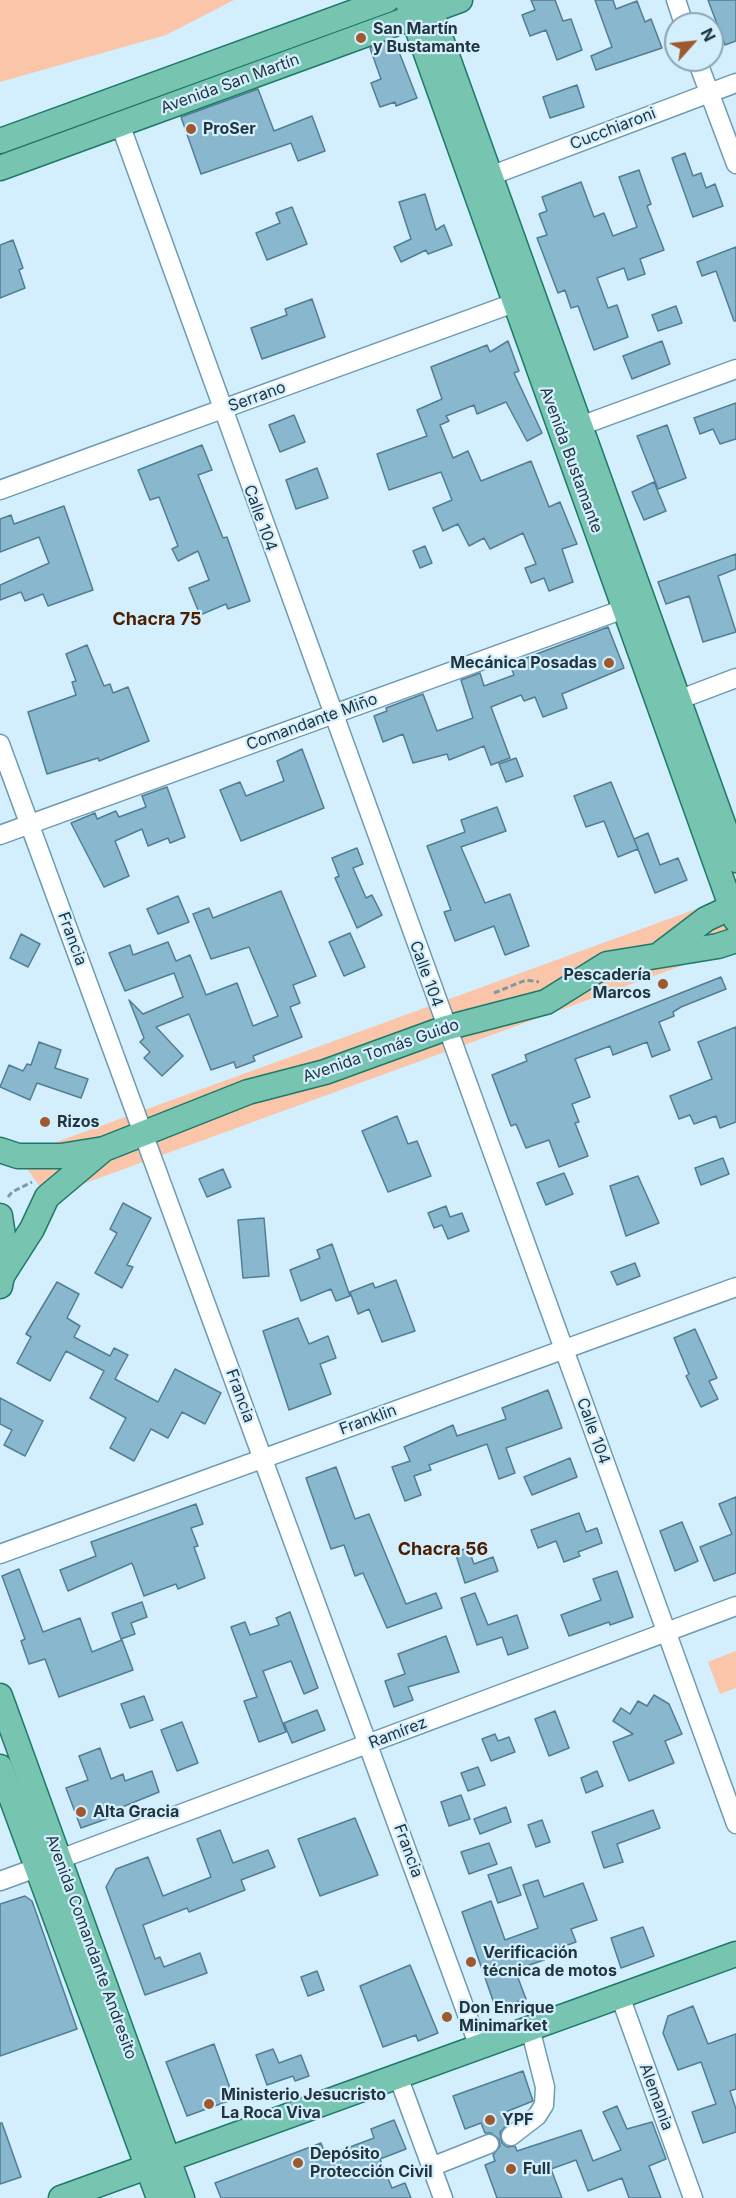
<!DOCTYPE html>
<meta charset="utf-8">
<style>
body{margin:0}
#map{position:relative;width:736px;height:2198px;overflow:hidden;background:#d3effe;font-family:Inter,sans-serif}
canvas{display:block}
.north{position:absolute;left:664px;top:12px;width:60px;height:60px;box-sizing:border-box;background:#d3effe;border:2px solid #8ca5b2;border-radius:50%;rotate:63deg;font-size:16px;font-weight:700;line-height:24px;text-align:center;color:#22353f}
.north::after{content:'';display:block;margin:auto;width:21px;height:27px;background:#9e592e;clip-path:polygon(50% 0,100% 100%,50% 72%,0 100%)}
</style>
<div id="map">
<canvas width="736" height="2198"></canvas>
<div class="north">N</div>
</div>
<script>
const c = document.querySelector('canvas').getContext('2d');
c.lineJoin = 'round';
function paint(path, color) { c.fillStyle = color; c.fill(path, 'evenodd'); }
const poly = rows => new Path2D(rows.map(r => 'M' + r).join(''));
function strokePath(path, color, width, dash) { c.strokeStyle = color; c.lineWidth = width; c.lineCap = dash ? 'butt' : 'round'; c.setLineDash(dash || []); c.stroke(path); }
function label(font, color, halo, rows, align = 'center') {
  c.font = font + ' Inter,sans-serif'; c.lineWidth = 4.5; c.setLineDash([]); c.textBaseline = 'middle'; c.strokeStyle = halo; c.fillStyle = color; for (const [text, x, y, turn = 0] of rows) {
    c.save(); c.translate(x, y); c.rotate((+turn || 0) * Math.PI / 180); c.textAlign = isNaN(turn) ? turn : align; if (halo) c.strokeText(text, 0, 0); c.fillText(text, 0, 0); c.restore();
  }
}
paint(poly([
 [0,0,234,0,166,35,0,82],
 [429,29,736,879,736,946,47,1197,18,1156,732,896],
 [736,1651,736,1688,720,1694,708,1662]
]), '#fac5a8');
const building = poly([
 [531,0,555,0,563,21,571,19,582,50,557,60,546,30,530,36,522,15,535,10,531,0],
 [595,0,613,0,616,9,637,1,645,22,651,19,662,48,596,70,591,56,612,47,595,0],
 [708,0,736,0,736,41,725,45,708,0],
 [394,39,417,98,396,106,395,102,380,107,371,83,381,79,370,48,394,39],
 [577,85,584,107,550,118,543,97,577,85],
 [258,89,274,131,312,116,325,151,298,161,291,143,201,174,181,117,258,89],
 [685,153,693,176,701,173,706,188,715,184,723,206,693,217,672,158,685,153],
 [639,170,651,204,647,206,664,250,640,259,645,274,628,280,624,268,597,278,608,308,617,305,628,337,594,350,578,306,571,308,565,290,558,293,537,238,547,235,539,214,547,211,542,197,581,182,594,217,604,213,613,236,637,227,619,177,639,170],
 [425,194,436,230,444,225,452,245,428,254,426,250,401,262,394,247,411,239,399,202,425,194],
 [292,207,307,244,267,260,256,233,280,223,276,213,292,207],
 [13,240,23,268,19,270,25,288,0,298,0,245,13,240],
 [736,247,736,321,734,321,716,271,702,276,697,262,736,247],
 [312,299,325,337,262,359,251,328,287,315,285,309,312,299],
 [676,306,682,323,658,331,652,315,676,306],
 [508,341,519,371,514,373,542,433,527,441,506,402,477,414,474,405,446,416,449,421,440,425,453,458,468,451,481,481,531,461,549,507,560,502,577,544,562,549,573,582,549,591,544,578,531,583,525,568,536,564,523,533,490,549,484,538,469,546,458,524,443,531,433,508,452,500,441,472,389,490,377,454,427,436,417,410,442,399,431,367,487,345,490,352,508,341],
 [662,341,670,364,632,379,623,356,662,341],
 [736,403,736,439,720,444,713,429,700,434,694,418,736,403],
 [294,415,305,442,280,452,269,425,294,415],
 [667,425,686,478,658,489,637,436,667,425],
 [202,445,212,470,198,475,223,538,227,537,250,601,228,609,226,604,200,615,189,588,209,580,198,551,178,561,172,549,178,546,159,497,150,500,138,470,202,445],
 [317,468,328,498,296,509,286,480,317,468],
 [654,482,666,511,644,520,632,492,654,482],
 [64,506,93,590,48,606,43,594,25,601,21,592,0,600,0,585,49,563,39,537,0,552,0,519,11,515,14,524,64,506],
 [425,546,432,563,420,568,413,551,425,546],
 [736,554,736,569,718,576,736,632,703,642,689,596,666,604,658,582,736,554],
 [608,627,624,668,562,694,567,708,543,717,535,697,524,701,521,695,491,707,510,758,491,765,484,746,449,760,447,754,413,763,403,734,383,742,374,716,387,711,386,708,423,694,437,731,473,718,461,680,480,673,484,686,514,675,510,664,608,627],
 [87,645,104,686,110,684,113,693,128,687,149,741,99,761,98,758,47,774,28,712,76,695,72,682,76,681,66,654,87,645],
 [302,749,324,808,241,841,220,790,240,782,246,796,284,781,277,761,302,749],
 [516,758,523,776,506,782,499,764,516,758],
 [611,782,638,849,618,857,604,821,586,827,574,796,611,782],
 [167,787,185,837,170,843,168,838,148,846,142,829,115,841,129,876,104,887,71,823,95,813,97,819,116,811,119,817,146,807,142,796,167,787],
 [497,807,506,831,461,847,485,903,510,894,529,946,505,955,494,926,455,941,444,912,451,910,427,846,465,832,461,820,497,807],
 [648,833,660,865,678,858,687,880,655,893,634,839,648,833],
 [357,848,363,864,353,868,366,898,372,895,382,915,357,928,335,878,339,876,332,858,357,848],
 [281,891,316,976,293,985,300,1003,290,1007,302,1037,253,1056,255,1061,236,1068,234,1062,211,1070,189,1014,156,1027,183,1056,162,1076,144,1058,150,1052,140,1042,144,1038,129,1000,143,1014,183,997,174,973,125,991,109,953,130,945,133,955,168,942,176,961,190,955,206,995,237,983,253,1026,278,1016,249,947,211,959,193,914,209,908,213,918,281,891],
 [178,896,189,922,158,934,147,909,178,896],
 [350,933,365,967,344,976,329,942,350,933],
 [21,934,40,944,28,967,10,958,21,934],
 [721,977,726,989,681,1007,673,1012,674,1016,659,1022,670,1050,652,1057,647,1042,613,1055,610,1046,575,1059,590,1097,572,1104,579,1122,575,1123,588,1156,559,1167,549,1140,526,1148,516,1124,511,1126,492,1075,527,1061,525,1055,721,977],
 [736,1027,736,1122,720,1128,716,1116,694,1124,690,1115,679,1119,670,1096,712,1079,698,1042,736,1027],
 [39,1042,61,1050,55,1068,88,1079,81,1098,37,1083,30,1100,0,1087,9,1065,23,1071,27,1064,31,1065,39,1042],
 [397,1116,408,1144,417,1141,431,1176,388,1192,362,1131,397,1116],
 [723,1158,729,1174,701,1185,695,1168,723,1158],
 [223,1169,231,1187,207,1197,199,1179,223,1169],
 [564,1173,573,1194,546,1205,537,1183,564,1173],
 [638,1176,659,1223,626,1236,610,1186,638,1176],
 [123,1203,151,1218,127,1265,133,1267,122,1288,95,1273,117,1233,110,1229,123,1203],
 [446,1206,450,1217,462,1213,469,1231,448,1239,442,1225,434,1228,428,1213,446,1206],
 [264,1218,269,1276,243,1278,238,1220,264,1218],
 [332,1244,350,1296,336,1301,331,1289,301,1301,290,1270,320,1258,317,1250,332,1244],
 [635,1263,640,1276,617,1285,611,1272,635,1263],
 [396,1280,415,1331,382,1342,369,1309,358,1314,350,1292,373,1283,375,1288,396,1280],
 [57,1282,79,1294,67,1318,80,1326,74,1337,110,1356,114,1348,128,1355,115,1379,158,1402,175,1369,221,1393,205,1424,182,1412,168,1438,151,1429,134,1461,110,1448,126,1418,90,1398,104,1371,66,1351,50,1381,17,1363,31,1337,26,1334,57,1282],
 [298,1318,309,1344,328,1336,336,1358,320,1364,331,1394,289,1410,263,1331,298,1318],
 [695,1329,717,1378,709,1381,718,1399,701,1407,686,1376,689,1374,674,1338,695,1329],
 [548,1390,562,1428,506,1448,515,1473,499,1479,487,1444,429,1465,431,1470,414,1476,421,1495,405,1501,392,1467,410,1461,404,1447,453,1425,457,1436,506,1419,502,1408,548,1390],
 [0,1398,43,1421,25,1456,4,1445,12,1430,0,1424,0,1398],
 [570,1458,577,1477,532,1495,524,1477,570,1458],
 [336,1467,355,1519,369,1514,406,1604,436,1593,442,1608,387,1628,363,1573,355,1576,344,1545,331,1549,306,1478,336,1467],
 [736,1497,736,1573,714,1581,700,1547,732,1534,719,1504,736,1497],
 [196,1504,203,1524,191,1528,198,1546,194,1547,205,1578,178,1589,176,1584,144,1596,132,1563,68,1591,60,1570,96,1556,91,1542,196,1504],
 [579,1513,586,1532,597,1528,602,1543,578,1552,580,1556,564,1562,556,1541,538,1548,531,1530,579,1513],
 [682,1522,698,1561,675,1571,660,1531,682,1522],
 [468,1548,474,1564,493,1557,498,1571,465,1583,455,1552,468,1548],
 [19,1569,43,1632,80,1618,92,1652,122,1640,133,1670,59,1697,45,1659,29,1664,21,1641,25,1639,2,1576,19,1569],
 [617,1571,633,1617,610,1625,609,1622,569,1636,561,1615,601,1600,593,1579,617,1571],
 [475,1593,488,1625,517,1615,528,1648,508,1655,502,1637,477,1645,461,1598,475,1593],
 [142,1602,147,1617,131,1623,135,1634,121,1639,112,1613,142,1602],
 [290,1612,318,1688,304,1694,291,1661,263,1671,286,1732,259,1742,244,1701,257,1697,231,1627,245,1622,250,1635,279,1625,276,1618,290,1612],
 [446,1636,459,1672,408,1687,413,1700,394,1707,385,1681,405,1674,398,1654,446,1636],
 [654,1695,669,1704,682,1734,665,1741,674,1763,629,1781,613,1742,633,1734,613,1721,621,1708,630,1714,638,1701,647,1706,654,1695],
 [144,1696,153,1720,130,1728,121,1704,144,1696],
 [317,1710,325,1730,292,1743,284,1723,317,1710],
 [555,1711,569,1748,549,1756,535,1719,555,1711],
 [182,1722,198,1763,177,1771,161,1730,182,1722],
 [495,1734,498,1741,509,1737,515,1752,491,1761,482,1739,495,1734],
 [100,1748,111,1779,123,1774,125,1781,152,1771,159,1792,110,1812,112,1817,81,1828,66,1788,88,1780,79,1756,100,1748],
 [478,1767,485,1785,468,1791,461,1773,478,1767],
 [597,1771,603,1786,586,1793,581,1778,597,1771],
 [461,1795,470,1819,449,1826,441,1802,461,1795],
 [506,1807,511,1822,480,1834,474,1819,506,1807],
 [653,1810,660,1828,617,1844,623,1862,604,1868,592,1832,653,1810],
 [355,1818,378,1875,320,1896,298,1839,355,1818],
 [542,1820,550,1842,536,1847,528,1825,542,1820],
 [220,1830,233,1863,268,1850,275,1867,241,1880,245,1890,189,1912,187,1908,143,1925,155,1959,160,1957,164,1967,200,1953,207,1973,145,1995,106,1887,116,1869,148,1857,163,1896,211,1877,197,1839,220,1830],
 [489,1843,497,1864,469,1874,461,1852,489,1843],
 [511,1867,521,1895,498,1903,488,1875,511,1867],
 [538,1880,544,1897,583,1883,597,1920,571,1929,576,1942,542,1954,544,1960,515,1970,526,1999,496,2009,462,1912,491,1901,505,1940,538,1928,523,1885,538,1880],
 [25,1896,32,1901,77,2029,0,2056,0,1904,25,1896],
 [643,1927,654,1956,621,1968,611,1938,643,1927],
 [410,1965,438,2033,418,2041,416,2035,383,2047,360,1986,410,1965],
 [317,1971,324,1990,308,1996,301,1977,317,1971],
 [693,2006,708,2044,736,2034,736,2089,730,2091,736,2109,736,2132,703,2143,692,2112,716,2104,701,2062,678,2070,663,2033,668,2016,693,2006],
 [214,2044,234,2099,187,2116,166,2062,214,2044],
 [273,2049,279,2063,301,2055,309,2076,295,2081,293,2076,267,2085,256,2055,273,2049],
 [523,2071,533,2101,503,2113,507,2125,500,2132,502,2143,507,2147,515,2146,517,2151,581,2130,593,2161,621,2150,603,2112,617,2106,627,2129,652,2122,666,2159,649,2166,661,2198,629,2198,622,2178,588,2191,576,2160,551,2169,562,2198,497,2198,485,2165,495,2161,493,2155,500,2146,499,2139,491,2133,485,2133,481,2123,465,2129,453,2096,523,2071],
 [394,2120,406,2149,380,2159,392,2188,405,2183,411,2198,221,2198,215,2183,321,2143,326,2156,374,2138,371,2129,394,2120],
 [0,2123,2,2123,21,2177,0,2184,0,2123]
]);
paint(building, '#89b7ce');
strokePath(building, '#517e94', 1.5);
const minor = poly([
 [676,0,684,24],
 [697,60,736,164],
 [120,124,736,1824],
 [490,176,736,83],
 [580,426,736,369],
 [0,490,514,303],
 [678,700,736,678],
 [0,744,479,2047],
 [0,835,624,609],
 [0,1554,736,1287],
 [60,1859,736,1606],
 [0,1881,36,1868],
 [620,1996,693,2198],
 [398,2076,443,2198],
 [511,2136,537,2116,544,2105,545,2087,530,2028],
 [431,2167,489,2144]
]);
const major = poly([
 [407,0,736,920],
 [427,0,736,860],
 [0,141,387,0],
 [0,168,460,0],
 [660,954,706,919,736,905],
 [0,1150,18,1156,61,1156,104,1149,248,1092,325,1072,446,1028,546,1002,607,964,718,946,736,940],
 [0,1216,4,1242,2,1273],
 [0,1286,2,1276,32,1229,47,1197,104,1149],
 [0,1696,182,2198],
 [0,1767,159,2198],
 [61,2198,736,1954]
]);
strokePath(minor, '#6d9bb1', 21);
strokePath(major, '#1e7967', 27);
strokePath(poly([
 [494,993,526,980,539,982],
 [8,1197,12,1192,32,1182]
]), '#8098a5', 3, [6, 3]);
strokePath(minor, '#fff', 18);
strokePath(major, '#77c4b1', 24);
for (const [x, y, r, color] of [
 [361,38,6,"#9e592e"],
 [191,129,6,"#9e592e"],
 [609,663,6,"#9e592e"],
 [663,984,6,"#9e592e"],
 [45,1122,6,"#9e592e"],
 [81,1812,6,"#9e592e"],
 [471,1962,6,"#9e592e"],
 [447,2017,6,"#9e592e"],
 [209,2104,6,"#9e592e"],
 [490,2120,6,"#9e592e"],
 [298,2163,6,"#9e592e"],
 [511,2169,6,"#9e592e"]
]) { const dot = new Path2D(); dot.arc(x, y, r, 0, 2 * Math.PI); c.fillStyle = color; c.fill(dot); strokePath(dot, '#d3effe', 2); }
label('bold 16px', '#22353f', '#d3effe', [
 ["San Martín",373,29],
 ["y Bustamante",373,47],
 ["ProSer",203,129],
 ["Mecánica Posadas",597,663,"right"],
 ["Pescadería",651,975,"right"],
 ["Marcos",651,993,"right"],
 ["Rizos",57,1122],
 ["Alta Gracia",93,1812],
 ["Verificación",483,1953],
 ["técnica de motos",483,1971],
 ["Don Enrique",459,2008],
 ["Minimarket",459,2026],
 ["Ministerio Jesucristo",221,2095],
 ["La Roca Viva",221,2113],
 ["YPF",502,2120],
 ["Depósito",310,2154],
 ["Protección Civil",310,2172],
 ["Full",523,2169]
], 'left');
label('16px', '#22353f', '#d3effe', [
 ["Avenida San Martín",230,84,-20],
 ["Cucchiaroni",613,129,-21],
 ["Serrano",257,397,-20],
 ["Avenida Bustamante",571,460,70],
 ["Calle 104",260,518,70],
 ["Comandante Miño",312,722,-20],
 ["Francia",72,939,70],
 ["Calle 104",426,974,70],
 ["Avenida Tomás Guido",381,1051,-19],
 ["Francia",240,1396,70],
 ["Franklin",368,1420,-20],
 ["Calle 104",593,1431,70],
 ["Ramírez",398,1733,-21],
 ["Francia",408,1851,70],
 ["Avenida Comandante Andresito",91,1947,70],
 ["Alemania",656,2097,70]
]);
label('bold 18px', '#4b1e00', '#d3effe', [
 ["Chacra 75",157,620],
 ["Chacra 56",443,1550]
]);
</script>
